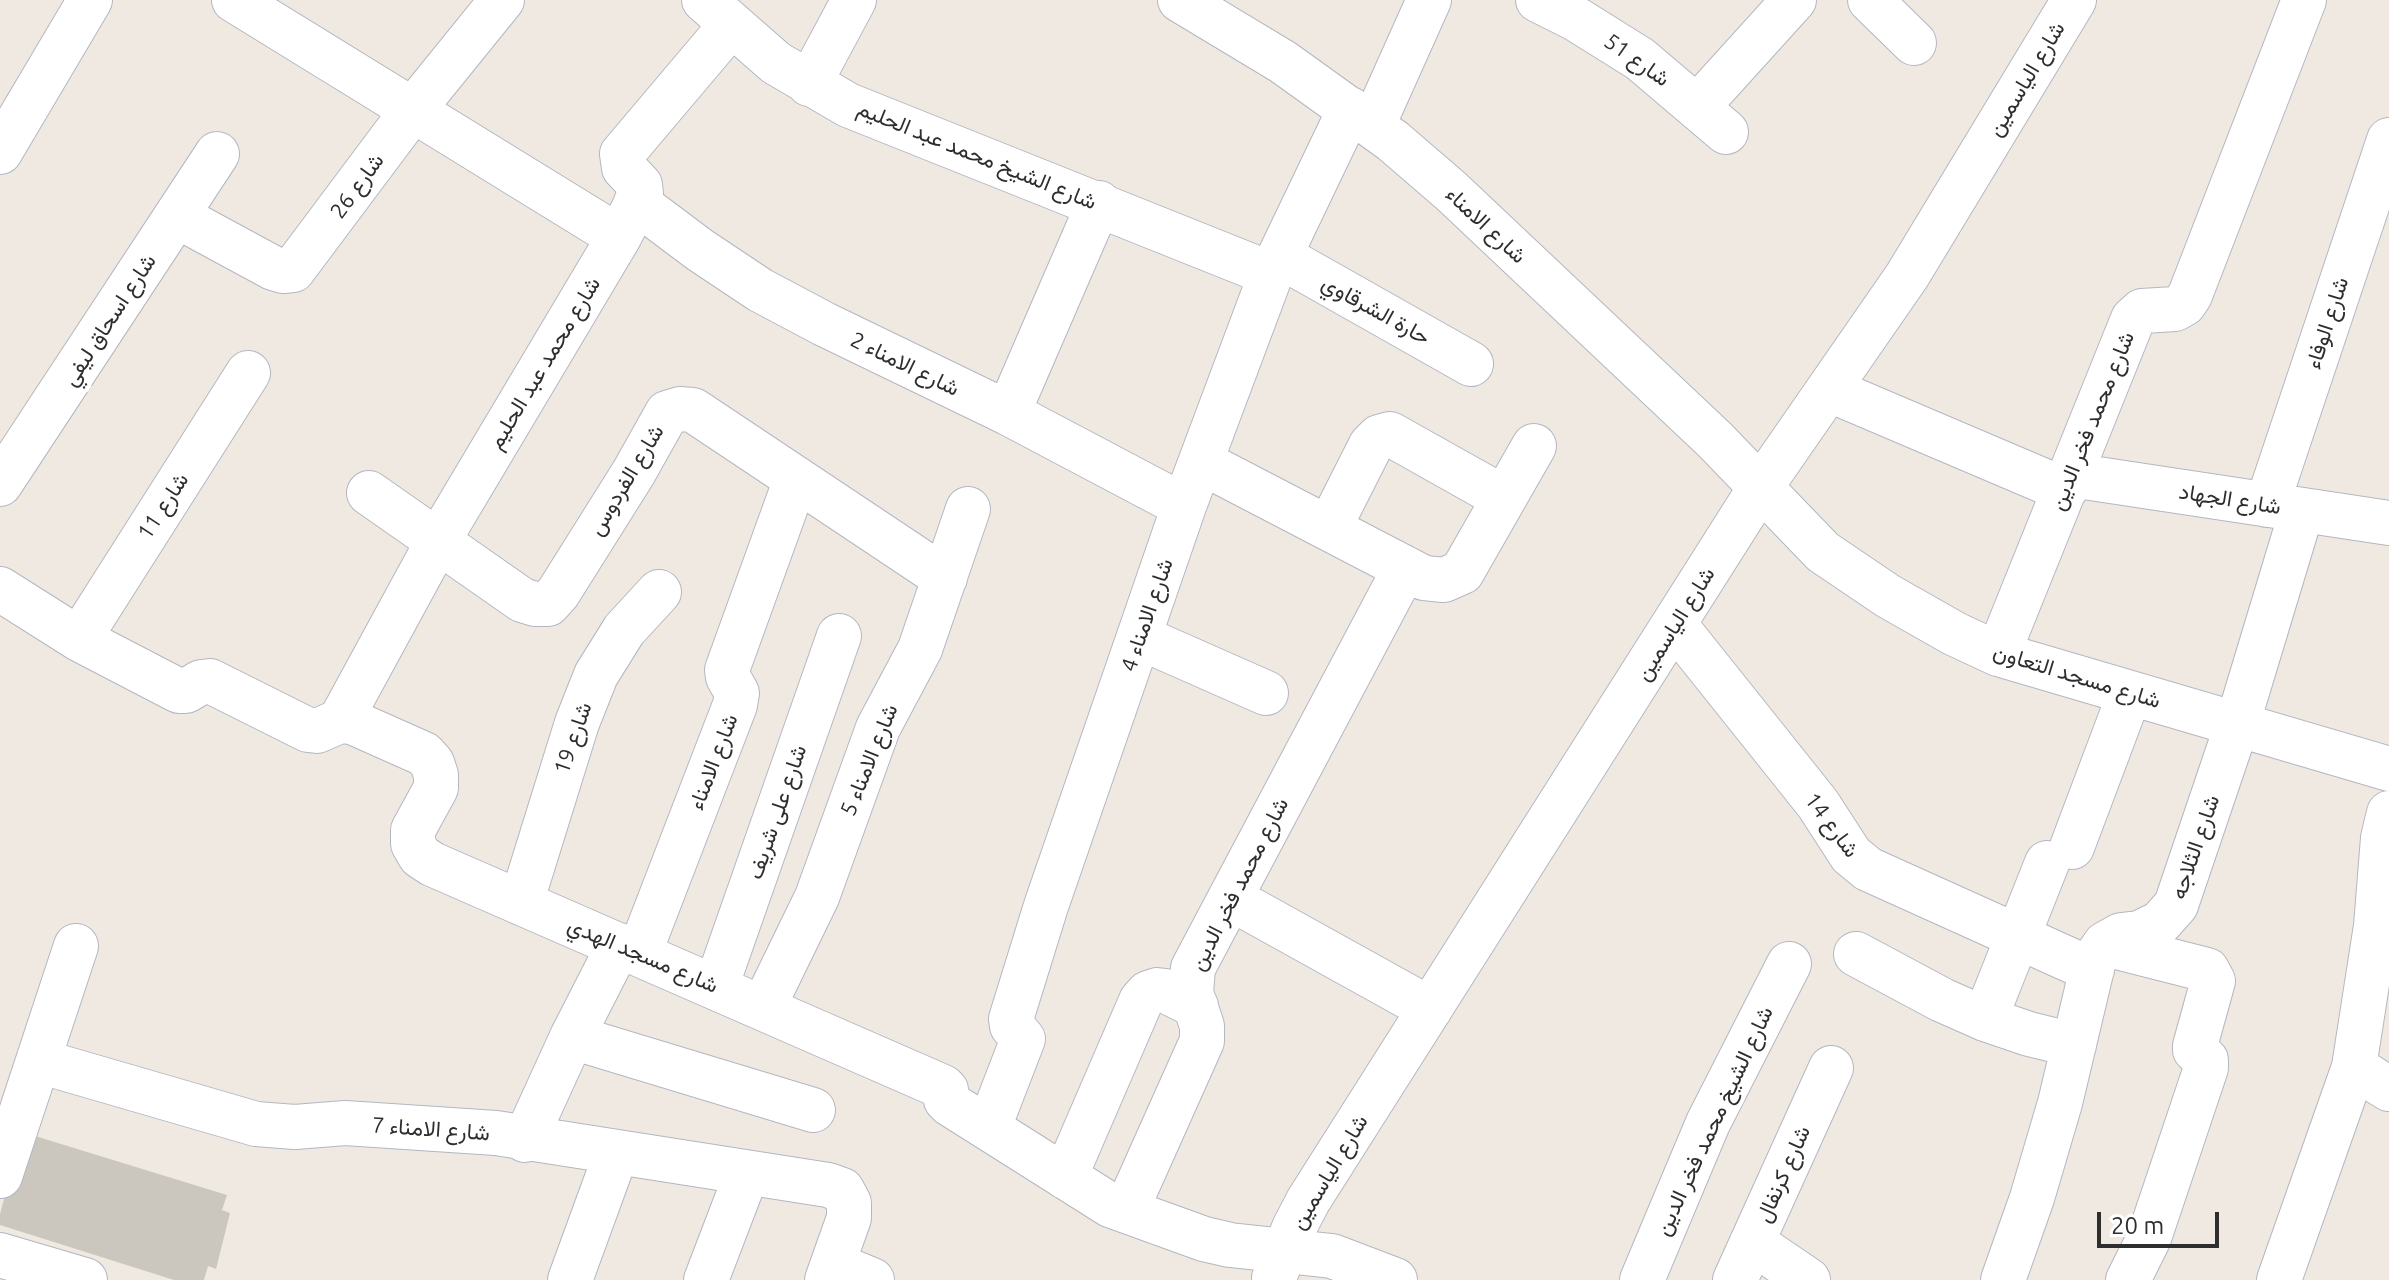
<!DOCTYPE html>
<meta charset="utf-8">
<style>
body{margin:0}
#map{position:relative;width:2389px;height:1280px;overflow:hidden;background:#efe9e1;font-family:Ubuntu,sans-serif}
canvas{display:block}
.scale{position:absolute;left:2097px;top:1212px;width:122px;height:36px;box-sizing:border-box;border:4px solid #2e2e2e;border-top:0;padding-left:10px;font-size:24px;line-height:28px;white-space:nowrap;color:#2e2e2e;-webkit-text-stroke:6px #fff;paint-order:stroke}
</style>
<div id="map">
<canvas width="2389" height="1280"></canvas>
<div class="scale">20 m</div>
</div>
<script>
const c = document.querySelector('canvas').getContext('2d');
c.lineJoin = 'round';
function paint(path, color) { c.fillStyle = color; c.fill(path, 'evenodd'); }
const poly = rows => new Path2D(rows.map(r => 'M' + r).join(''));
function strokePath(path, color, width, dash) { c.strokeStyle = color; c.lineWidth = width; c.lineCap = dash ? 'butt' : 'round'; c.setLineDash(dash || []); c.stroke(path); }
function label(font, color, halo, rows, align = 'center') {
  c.font = font + ' Ubuntu,Vazirmatn,sans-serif'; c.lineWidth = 8; c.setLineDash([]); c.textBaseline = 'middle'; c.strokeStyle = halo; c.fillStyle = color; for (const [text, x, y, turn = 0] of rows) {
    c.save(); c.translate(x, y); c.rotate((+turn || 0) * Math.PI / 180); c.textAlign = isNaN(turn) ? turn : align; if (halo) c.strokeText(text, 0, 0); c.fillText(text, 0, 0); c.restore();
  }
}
paint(poly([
 [22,1132,227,1195,222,1210,230,1213,216,1269,208,1266,204,1280,174,1280,0,1225,0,1214]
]), '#cbc7bf');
const street = poly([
 [234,0,619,237],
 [704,0,776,63,848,105,1271,274],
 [1180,0,1283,62,1393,141,1451,191,1715,440,1823,552,1888,596,1955,634,1998,654,2389,769],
 [1538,0,1576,19,1640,59,1726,132],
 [1870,0,1914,43],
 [809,84,854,0],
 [1698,106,1794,0],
 [1373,125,1429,0],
 [0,152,90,0],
 [636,202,700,250,760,290,824,324,1008,413,1184,506],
 [177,216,273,268,283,271,293,270,412,111,502,0],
 [1280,256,1471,364],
 [1830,390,2065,490],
 [1008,413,1099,203],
 [1201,462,1424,578,1444,580,1462,572,1534,446],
 [2071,475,2389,523],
 [0,484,217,154],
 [369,493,522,600,535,604,548,604,558,593,634,472,667,413,680,409,693,410,945,578],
 [2267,505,2389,140],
 [1329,528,1371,445,1379,437,1390,434,1504,498],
 [0,589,79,639,179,691,186,691,201,682,210,681,308,730,317,731,340,721,352,722,424,754,432,763,436,775,436,788,413,830,413,844,420,856,432,864,943,1087,946,1090,946,1100,950,1104,1110,1205,1204,1239,1230,1245,1332,1256,1395,1280],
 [1675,625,1818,804,1851,855,1868,869,2092,970],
 [1139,637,1266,693],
 [79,639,248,373],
 [1998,654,2133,319,2142,311,2175,309,2184,304,2190,295,2304,0],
 [340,721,438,541,619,237,641,194,640,185,624,168,622,154,731,25],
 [2072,847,2130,693],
 [1230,898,1430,1009],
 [521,903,577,723,596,675,624,630,659,592],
 [2105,944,2207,970,2213,981,2195,1046,2195,1050,2206,1060,2206,1068,2149,1238,2128,1280],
 [639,954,735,705,737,693,728,677,727,670,796,479],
 [1856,954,1942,1000,1985,1019,2029,1034,2074,1045],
 [716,987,839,636],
 [763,1008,817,897,878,728,920,649,968,509],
 [1985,1019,2047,863],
 [572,1037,813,1110],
 [39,1061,256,1124,295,1127,345,1123,496,1133,828,1185,842,1190,849,1203,849,1218,827,1280],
 [2354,1067,2389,1089],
 [989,1127,1023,1039,1012,1026,1011,1019,1046,906,1184,506,1271,274,1350,109],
 [525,1140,572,1037,619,945],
 [0,1176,76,946],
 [1065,1177,1141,1001,1148,993,1157,990,1166,991,1196,1006],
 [1126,1211,1202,1041,1202,1026,1191,993,1193,968,1405,568],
 [1752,1242,1808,1280],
 [0,1255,85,1280],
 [833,1264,872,1280],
 [1274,1278,1294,1228,1308,1201,1760,488,1907,276,2074,0],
 [570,1280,616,1154],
 [706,1280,747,1173],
 [1642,1280,1708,1123,1789,964],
 [1735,1280,1831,1068],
 [2003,1280,2032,1198,2060,1103,2094,960,2105,944,2121,935,2139,933,2160,923,2176,905,2237,725,2302,510],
 [2279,1280,2354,1067,2376,926,2383,838,2389,813]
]);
strokePath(street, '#b4b7c1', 46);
strokePath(street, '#fff', 44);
label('22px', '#2e2e2e', '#fff', [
 ["شارع 51",1637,60,35],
 ["شارع الياسمين",2026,79,-59],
 ["شارع الشيخ محمد عبد الحليم",977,155,22],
 ["شارع 26",357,186,-54],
 ["شارع الامناء",1486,225,43],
 ["حارة الشرقاوي",1376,310,29],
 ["شارع اسحاق ليفي",109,320,-57],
 ["شارع الوفاء",2327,323,-72],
 ["شارع محمد عبد الحليم",544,363,-59],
 ["شارع الامناء 2",905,364,26],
 ["شارع محمد فخر الدين",2092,421,-68],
 ["شارع الفردوس",626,480,-59],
 ["شارع الجهاد",2230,499,9],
 ["شارع 11",163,506,-57],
 ["شارع الامناء 4",1147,615,-71],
 ["شارع الياسمين",1675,624,-58],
 ["شارع مسجد التعاون",2077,676,17],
 ["شارع 19",573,738,-71],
 ["شارع الامناء 5",869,760,-68],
 ["شارع الامناء",713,762,-69],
 ["شارع على شريف",777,812,-71],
 ["شارع 14",1832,825,53],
 ["شارع الثلاجه",2195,847,-71],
 ["شارع محمد فخر الدين",1239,884,-63],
 ["شارع مسجد الهدي",643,955,23],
 ["شارع الشيخ محمد فخر الدين",1714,1121,-65],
 ["شارع الامناء 7",431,1129,4],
 ["شارع الياسمين",1329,1172,-59],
 ["شارع كرنفال",1783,1174,-66]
]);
</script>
